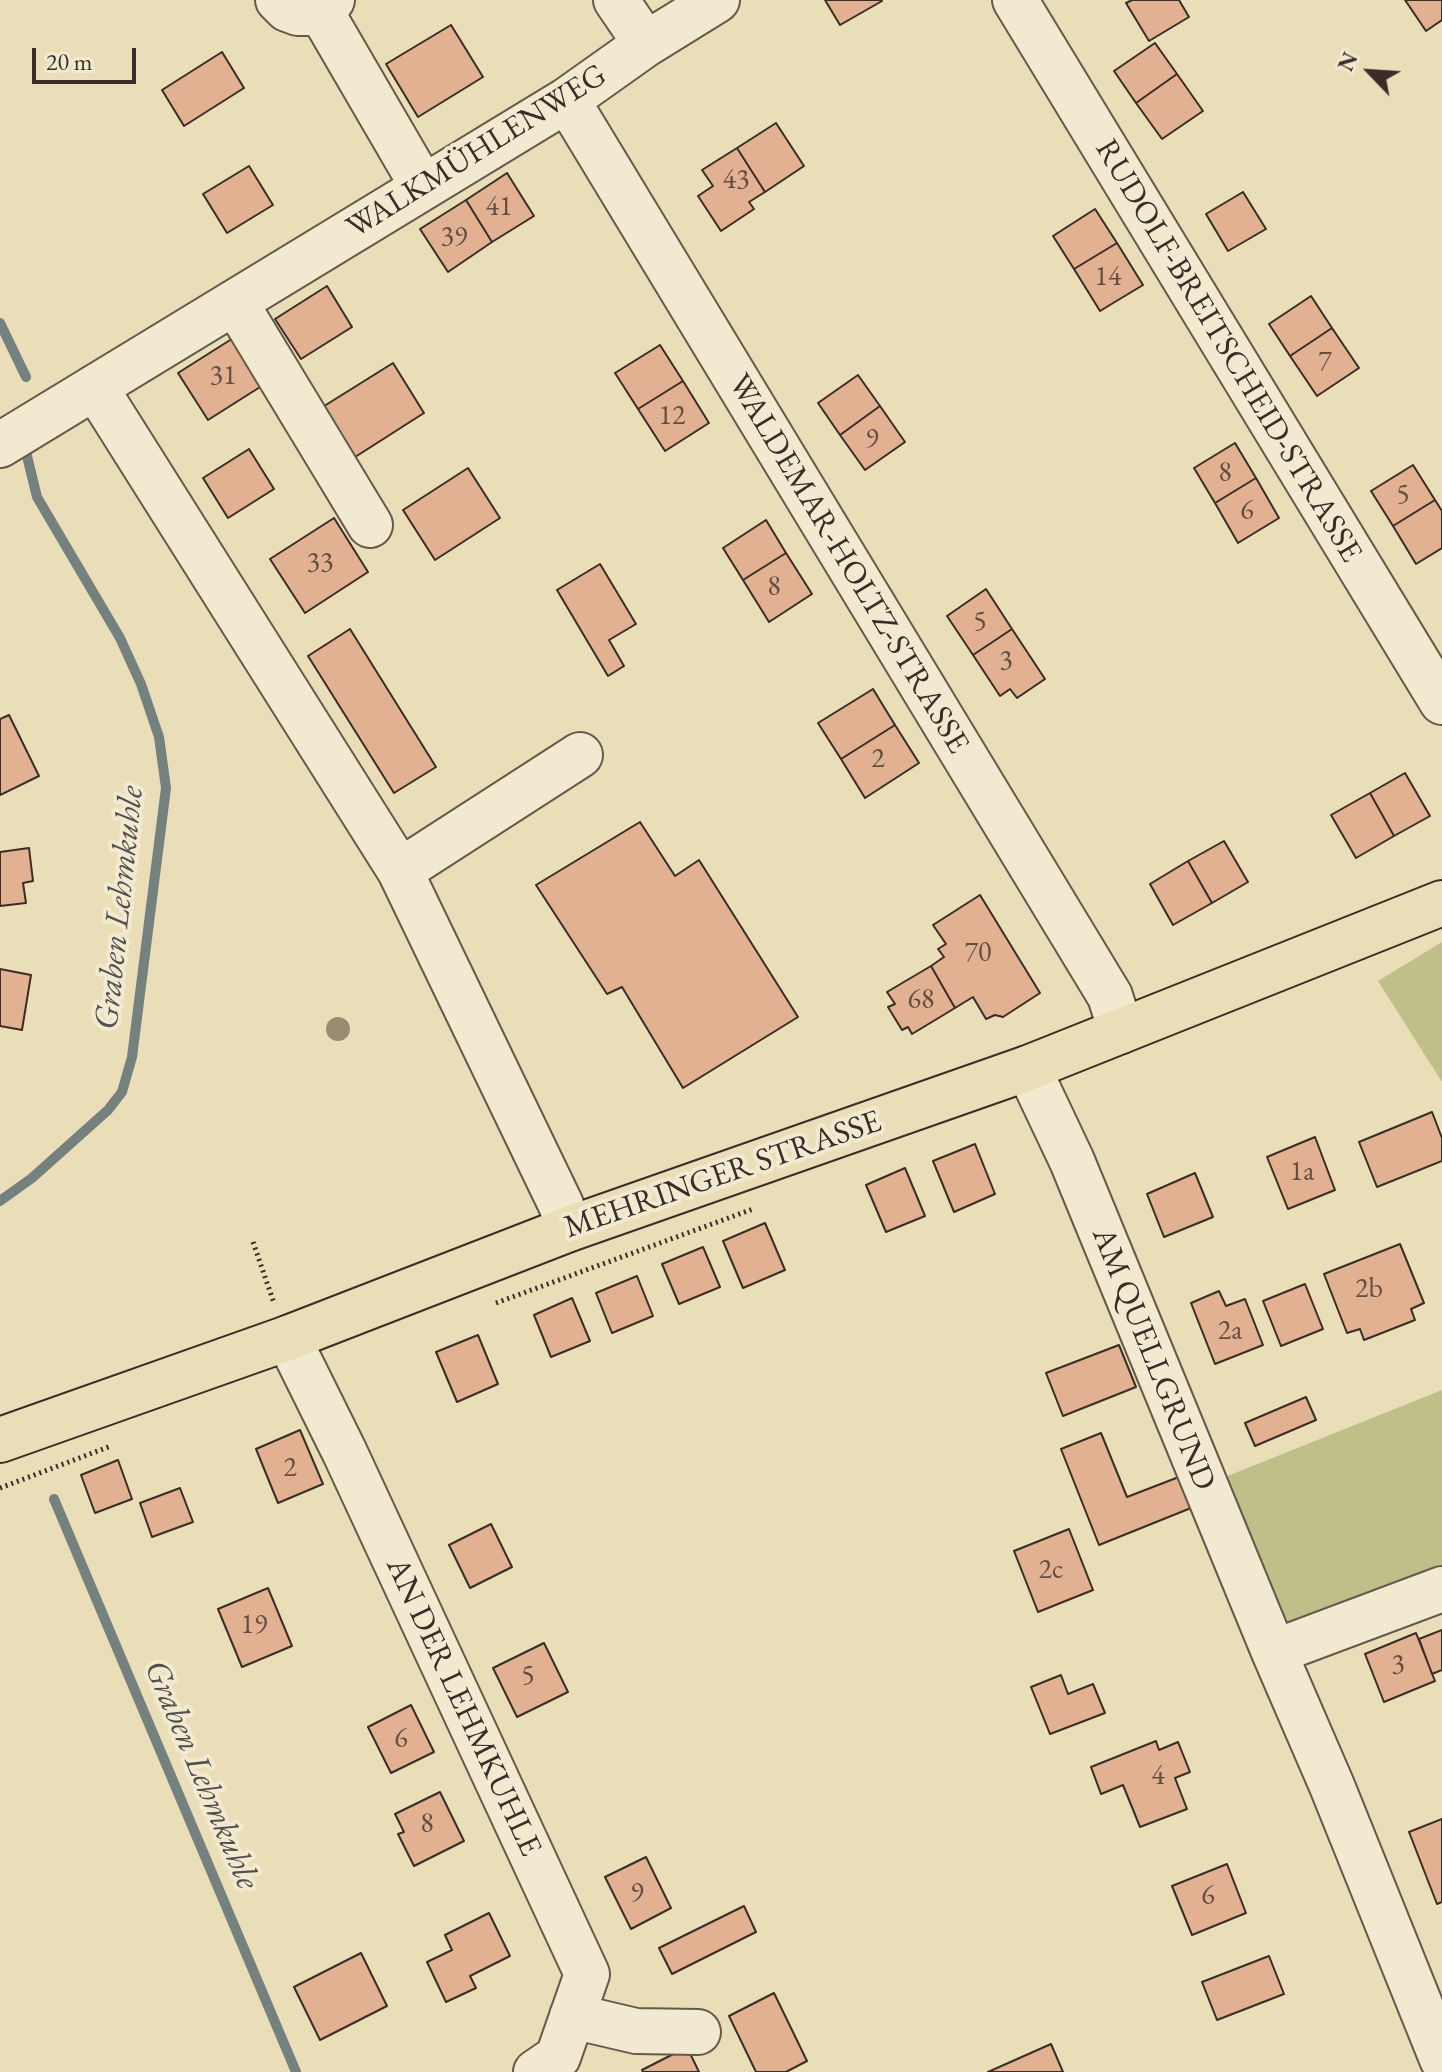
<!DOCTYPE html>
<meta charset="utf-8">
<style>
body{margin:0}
#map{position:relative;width:1442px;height:2072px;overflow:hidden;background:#eadeb8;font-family:"EB Garamond",serif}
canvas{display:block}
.north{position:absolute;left:1330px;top:32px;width:80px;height:80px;-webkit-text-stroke:6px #f1ead1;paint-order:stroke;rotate:295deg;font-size:22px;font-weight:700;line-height:32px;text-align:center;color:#3a2d27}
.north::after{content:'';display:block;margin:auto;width:28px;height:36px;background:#3a2d27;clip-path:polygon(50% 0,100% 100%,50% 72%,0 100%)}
.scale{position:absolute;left:32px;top:48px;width:104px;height:36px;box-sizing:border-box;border:4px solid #3a2d27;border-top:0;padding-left:10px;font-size:24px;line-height:28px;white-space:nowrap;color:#3a2d27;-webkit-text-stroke:6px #f1ead1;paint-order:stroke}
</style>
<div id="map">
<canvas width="1442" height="2072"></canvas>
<div class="north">N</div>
<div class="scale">20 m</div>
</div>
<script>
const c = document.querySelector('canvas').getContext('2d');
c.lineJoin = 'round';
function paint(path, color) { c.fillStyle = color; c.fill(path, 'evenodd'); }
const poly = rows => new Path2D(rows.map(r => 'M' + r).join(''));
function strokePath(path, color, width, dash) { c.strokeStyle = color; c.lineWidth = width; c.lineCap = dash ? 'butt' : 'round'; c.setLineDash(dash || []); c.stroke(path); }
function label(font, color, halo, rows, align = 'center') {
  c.font = font + ' "EB Garamond",serif'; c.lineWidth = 8; c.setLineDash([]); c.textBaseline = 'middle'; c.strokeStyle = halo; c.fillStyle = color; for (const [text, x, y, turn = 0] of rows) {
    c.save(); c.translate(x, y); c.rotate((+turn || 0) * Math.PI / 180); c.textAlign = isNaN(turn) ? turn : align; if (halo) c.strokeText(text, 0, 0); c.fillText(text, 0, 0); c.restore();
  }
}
paint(poly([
 [1442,942,1442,1082,1378,981],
 [1442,1390,1442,1589,1274,1652,1205,1485]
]), '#bfbf89');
strokePath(poly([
 [0,323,26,377],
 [0,1201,32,1178,108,1110,122,1092,132,1057,166,788,159,737,141,684,120,638,37,497,26,452],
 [54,1499,296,2072]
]), '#75817f', 10);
const building = poly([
 [825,0,881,0,882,1,840,25,825,0],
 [1132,0,1179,0,1189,17,1149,41,1126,3,1132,0],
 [1405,0,1442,0,1442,20,1426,31,1405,0],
 [451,25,483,77,418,117,386,64,451,25],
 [1155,43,1177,74,1136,103,1114,71,1155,43],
 [222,52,244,88,184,126,162,90,222,52],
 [1177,74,1203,111,1162,139,1136,103,1177,74],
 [776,123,804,166,765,192,737,148,776,123],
 [737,148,765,192,749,202,754,209,721,231,698,196,713,186,702,170,737,148],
 [249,166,273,205,227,233,203,194,249,166],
 [507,173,534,216,492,242,466,200,507,173],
 [1243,192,1266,229,1228,251,1206,214,1243,192],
 [466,200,492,242,448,272,420,229,466,200],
 [1095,209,1117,243,1074,269,1053,236,1095,209],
 [1117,243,1143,285,1100,311,1074,269,1117,243],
 [327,286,352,327,301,359,275,319,327,286],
 [1311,296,1332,328,1290,356,1269,324,1311,296],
 [1332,328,1359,368,1317,396,1290,356,1332,328],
 [238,335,268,382,208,420,178,373,238,335],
 [660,345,683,381,638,409,615,373,660,345],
 [393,363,424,413,352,459,321,408,393,363],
 [858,375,880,406,840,435,818,403,858,375],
 [683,381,709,423,665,451,638,409,683,381],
 [880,406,905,442,865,470,840,435,880,406],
 [1235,443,1256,478,1215,503,1194,468,1235,443],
 [249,449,274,489,228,518,203,478,249,449],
 [1413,465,1435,500,1393,526,1371,491,1413,465],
 [468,468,500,518,435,560,403,510,468,468],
 [1256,478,1279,518,1238,543,1215,503,1256,478],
 [1435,500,1442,511,1442,548,1416,564,1393,526,1435,500],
 [334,518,368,572,305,613,270,559,334,518],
 [766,520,786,553,743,580,723,548,766,520],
 [786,553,812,594,769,622,743,580,786,553],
 [600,564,636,624,609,640,624,666,608,676,557,590,600,564],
 [986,589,1012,629,973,655,947,616,986,589],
 [350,629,436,767,394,793,308,656,350,629],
 [1012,629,1045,679,1017,698,1010,689,1000,696,973,655,1012,629],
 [873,689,895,725,841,759,818,723,873,689],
 [9,715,39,776,0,795,0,719,9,715],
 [895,725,919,763,865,798,841,759,895,725],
 [1405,773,1430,816,1394,836,1370,793,1405,773],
 [1370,793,1394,836,1356,858,1331,815,1370,793],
 [640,822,675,876,699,860,798,1017,683,1088,622,987,607,994,536,885,640,822],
 [1224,841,1248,882,1212,903,1188,861,1224,841],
 [29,848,33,881,23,883,26,903,0,906,0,852,29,848],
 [1188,861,1212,903,1173,925,1150,884,1188,861],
 [980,895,1040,993,1003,1017,995,1015,986,1019,973,997,955,1008,931,966,944,957,938,949,946,944,933,925,980,895],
 [931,966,955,1008,912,1034,908,1027,902,1030,888,1007,895,1004,887,992,931,966],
 [0,969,31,975,22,1030,0,1026,0,969],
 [1432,1112,1442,1138,1442,1161,1377,1187,1359,1142,1432,1112],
 [1315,1137,1335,1190,1288,1209,1267,1157,1315,1137],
 [975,1144,995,1194,954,1212,933,1161,975,1144],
 [905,1168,925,1216,886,1232,866,1185,905,1168],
 [1195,1173,1213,1217,1164,1237,1147,1194,1195,1173],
 [765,1223,785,1270,743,1288,723,1241,765,1223],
 [1400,1244,1424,1303,1411,1309,1415,1320,1364,1340,1360,1329,1347,1333,1324,1274,1400,1244],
 [703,1247,720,1287,679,1304,662,1264,703,1247],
 [637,1276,653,1316,612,1333,596,1293,637,1276],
 [1305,1284,1323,1329,1281,1346,1263,1301,1305,1284],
 [1219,1291,1226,1306,1245,1299,1263,1345,1215,1364,1191,1303,1219,1291],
 [572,1298,590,1341,551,1357,534,1315,572,1298],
 [478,1335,498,1384,457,1402,436,1352,478,1335],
 [1119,1345,1136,1387,1063,1416,1046,1373,1119,1345],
 [1306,1397,1316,1420,1255,1446,1245,1423,1306,1397],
 [300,1430,323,1484,278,1503,256,1449,300,1430],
 [1101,1433,1127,1497,1184,1475,1196,1506,1099,1545,1061,1449,1101,1433],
 [118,1460,132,1499,95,1513,81,1475,118,1460],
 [180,1488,193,1522,152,1537,140,1503,180,1488],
 [491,1524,512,1567,470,1588,449,1545,491,1524],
 [1069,1529,1093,1590,1038,1612,1014,1551,1069,1529],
 [268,1588,292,1646,242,1667,218,1609,268,1588],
 [1442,1630,1442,1670,1432,1674,1419,1639,1442,1630],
 [1416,1633,1435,1681,1384,1702,1365,1654,1416,1633],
 [544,1643,568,1692,517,1717,493,1668,544,1643],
 [1061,1675,1068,1694,1093,1684,1105,1713,1050,1734,1031,1687,1061,1675],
 [411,1705,434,1752,391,1773,368,1727,411,1705],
 [1156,1741,1159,1750,1178,1742,1190,1772,1175,1778,1187,1809,1140,1827,1123,1785,1101,1794,1091,1767,1156,1741],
 [440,1792,464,1841,414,1866,398,1834,404,1832,395,1814,440,1792],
 [1442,1819,1442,1902,1437,1904,1409,1832,1442,1819],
 [646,1857,671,1908,631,1929,605,1877,646,1857],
 [1227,1864,1246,1913,1192,1935,1172,1886,1227,1864],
 [744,1906,756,1932,672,1974,659,1948,744,1906],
 [489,1913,510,1956,470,1976,476,1988,446,2002,427,1962,452,1950,445,1935,489,1913],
 [361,1953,387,2006,320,2040,294,1987,361,1953],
 [1269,1956,1284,1994,1217,2020,1202,1982,1269,1956],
 [774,1993,807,2061,786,2072,756,2072,729,2016,774,1993],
 [1051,2044,1063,2072,988,2072,1051,2044],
 [687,2047,699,2072,643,2072,642,2070,687,2047]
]);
paint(building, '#e1b191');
strokePath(building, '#3a2d27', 2);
const minor = poly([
 [278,0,287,9,298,13,309,13,320,10,332,0],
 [616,0,646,44],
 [1015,0,1442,702],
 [320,10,423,187],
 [567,100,1110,996,1121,1031],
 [235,302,370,525],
 [95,387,400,871,561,1205,569,1229],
 [0,445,567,100,646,44,717,0],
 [400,871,580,755],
 [1028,1068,1072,1161,1274,1652,1332,1786,1442,2059],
 [288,1338,345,1453,587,1974,558,2057,536,2072],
 [1274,1652,1442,1589],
 [572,2016,636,2031,698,2032]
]);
const major = poly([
 [0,1440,288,1338,569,1229,1028,1068,1442,903]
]);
strokePath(minor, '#66594b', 48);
strokePath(major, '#3a2d27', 48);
strokePath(poly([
 [253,1242,274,1303],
 [496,1303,753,1209],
 [0,1488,111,1446]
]), '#3a2d27', 5, [2, 4]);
strokePath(minor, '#f1ead1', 44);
strokePath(major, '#eadeb8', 44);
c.fillStyle = '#988d73';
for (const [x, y] of [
 [338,1029]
]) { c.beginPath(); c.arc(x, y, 12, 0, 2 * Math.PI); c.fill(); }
label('28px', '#644e42', null, [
 ["43",736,180],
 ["41",499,207],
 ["39",454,237],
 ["14",1108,277],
 ["7",1325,362],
 ["31",223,376],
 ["12",672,416],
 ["9",872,439],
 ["8",1225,473],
 ["5",1403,495],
 ["6",1247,511],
 ["33",320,563],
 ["8",774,587],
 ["5",980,622],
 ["3",1006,661],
 ["2",878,759],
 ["70",978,953],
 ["68",921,1000],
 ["1a",1302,1172],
 ["2b",1369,1289],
 ["2a",1230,1331],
 ["2",290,1468],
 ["2c",1051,1570],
 ["19",254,1625],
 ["3",1398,1665],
 ["5",528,1676],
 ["6",401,1739],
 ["4",1158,1776],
 ["8",427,1824],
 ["9",637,1893],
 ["6",1208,1896]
]);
label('32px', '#3a2d27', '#f1ead1', [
 ["WALKMÜHLENWEG",477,152,-32],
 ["RUDOLF-BREITSCHEID-STRASSE",1228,351,59],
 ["WALDEMAR-HOLTZ-STRASSE",848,564,59],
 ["MEHRINGER STRASSE",723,1175,-19],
 ["AM QUELLGRUND",1153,1359,68],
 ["AN DER LEHMKUHLE",463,1707,65]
]);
label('italic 34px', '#53504c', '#f1ead1', [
 ["Graben Lehmkuhle",120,908,-84],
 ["Graben Lehmkuhle",201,1775,67]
]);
</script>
